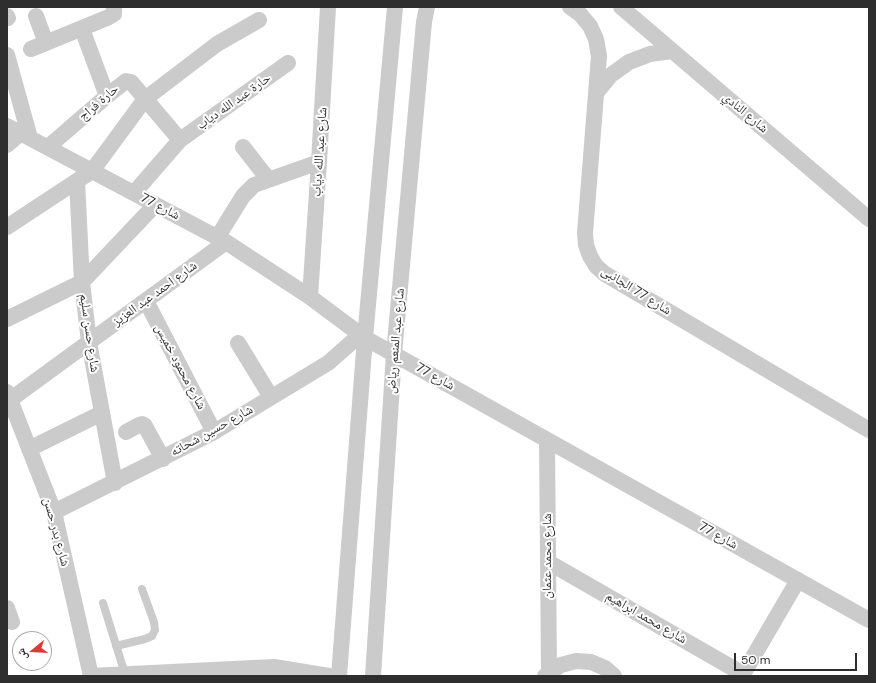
<!DOCTYPE html>
<meta charset="utf-8">
<style>
body{margin:0}
#map{position:relative;width:876px;height:683px;overflow:hidden;background:#fff;font-family:"DM Sans","Noto Naskh Arabic",sans-serif}
canvas{display:block}
.frame{position:absolute;inset:0;border:8px solid #2e2e2e;pointer-events:none}
.north{position:absolute;left:12px;top:631px;width:40px;height:40px;box-sizing:border-box;background:#fff;border:1px solid #ababab;border-radius:50%;rotate:252deg;font-size:11px;font-weight:700;line-height:16px;text-align:center;color:#2e2e2e}
.north::after{content:'';display:block;margin:auto;width:14px;height:18px;background:#dc3a3a;clip-path:polygon(50% 0,100% 100%,50% 72%,0 100%)}
.scale{position:absolute;left:734px;top:653px;width:123px;height:18px;box-sizing:border-box;border:2px solid #2e2e2e;border-top:0;padding-left:5px;font-size:12px;line-height:14px;white-space:nowrap;color:#2e2e2e;-webkit-text-stroke:3px #fff;paint-order:stroke}
</style>
<div id="map">
<canvas width="876" height="683"></canvas>
<div class="frame"></div>
<div class="north">ش</div>
<div class="scale">50 m</div>
</div>
<script>
const c = document.querySelector('canvas').getContext('2d');
c.lineJoin = 'round';
const poly = rows => new Path2D(rows.map(r => 'M' + r).join(''));
function strokePath(path, color, width, dash) { c.strokeStyle = color; c.lineWidth = width; c.lineCap = dash ? 'butt' : 'round'; c.setLineDash(dash || []); c.stroke(path); }
function label(font, color, halo, rows, align = 'center') {
  c.font = font + ' "DM Sans","Noto Naskh Arabic",sans-serif'; c.lineWidth = 4; c.setLineDash([]); c.textBaseline = 'middle'; c.strokeStyle = halo; c.fillStyle = color; for (const [text, x, y, turn = 0] of rows) {
    c.save(); c.translate(x, y); c.rotate((+turn || 0) * Math.PI / 180); c.textAlign = isNaN(turn) ? turn : align; if (halo) c.strokeText(text, 0, 0); c.fillText(text, 0, 0); c.restore();
  }
}
strokePath(poly([
 [103,603,125,674],
 [116,646,145,639,152,636,155,630,154,622,142,589]
]), '#cbcbcb', 8);
strokePath(poly([
 [570,7,580,14,590,26,596,39,599,56,585,233,586,245,590,256,596,266,605,274,869,430],
 [621,7,869,219],
 [7,16,8,18],
 [36,16,46,43],
 [82,29,107,96],
 [31,49,109,17,114,14,114,7],
 [7,55,30,138],
 [597,92,611,75,629,62,650,54,672,51],
 [7,126,226,242,310,297,365,338,869,620],
 [7,145,21,133],
 [48,147,107,96,126,81,131,82,180,140],
 [243,147,268,179],
 [77,181,82,282,89,342,115,483],
 [134,193,180,140,288,63],
 [7,227,92,171,145,99,217,44,259,20],
 [217,238,243,196,254,185,319,162],
 [310,297,319,162,328,7],
 [146,301,214,432],
 [7,319,82,282,155,205],
 [238,343,271,397],
 [7,392,54,512,91,676],
 [7,402,226,242],
 [126,432,139,425,142,424,145,426,163,459],
 [547,440,549,673],
 [29,449,102,413],
 [54,512,214,432,328,363,360,335],
 [548,562,743,674],
 [7,608,12,622],
 [90,676,274,667,329,676],
 [339,676,365,338,395,7],
 [373,676,394,354,424,22,427,7],
 [545,676,561,665,576,661,591,662,605,668,614,676],
 [742,676,798,580]
]), '#cbcbcb', 16);
label('13px', '#2e2e2e', '#fff', [
 ["حارة عبد الله دياب",234,102,-35],
 ["حارة فراج",99,103,-41],
 ["شارع النادي",745,113,40],
 ["شارع عبد الله دياب",320,152,-86],
 ["شارع 77",160,207,28],
 ["شارع 77 الجانبى",636,291,32],
 ["شارع احمد عبد العزيز",155,294,-36],
 ["شارع حسن سليم",89,333,82],
 ["شارع عبد المنعم رياض",396,341,-85],
 ["شارع محمود خميس",180,367,62],
 ["شارع 77",435,377,29],
 ["شارع حسين شحاته",212,431,-29],
 ["شارع بدر حسن",56,532,75],
 ["شارع 77",718,536,29],
 ["شارع محمد عثمان",548,556,-90],
 ["شارع محمد ابراهيم",646,618,30]
]);
</script>
